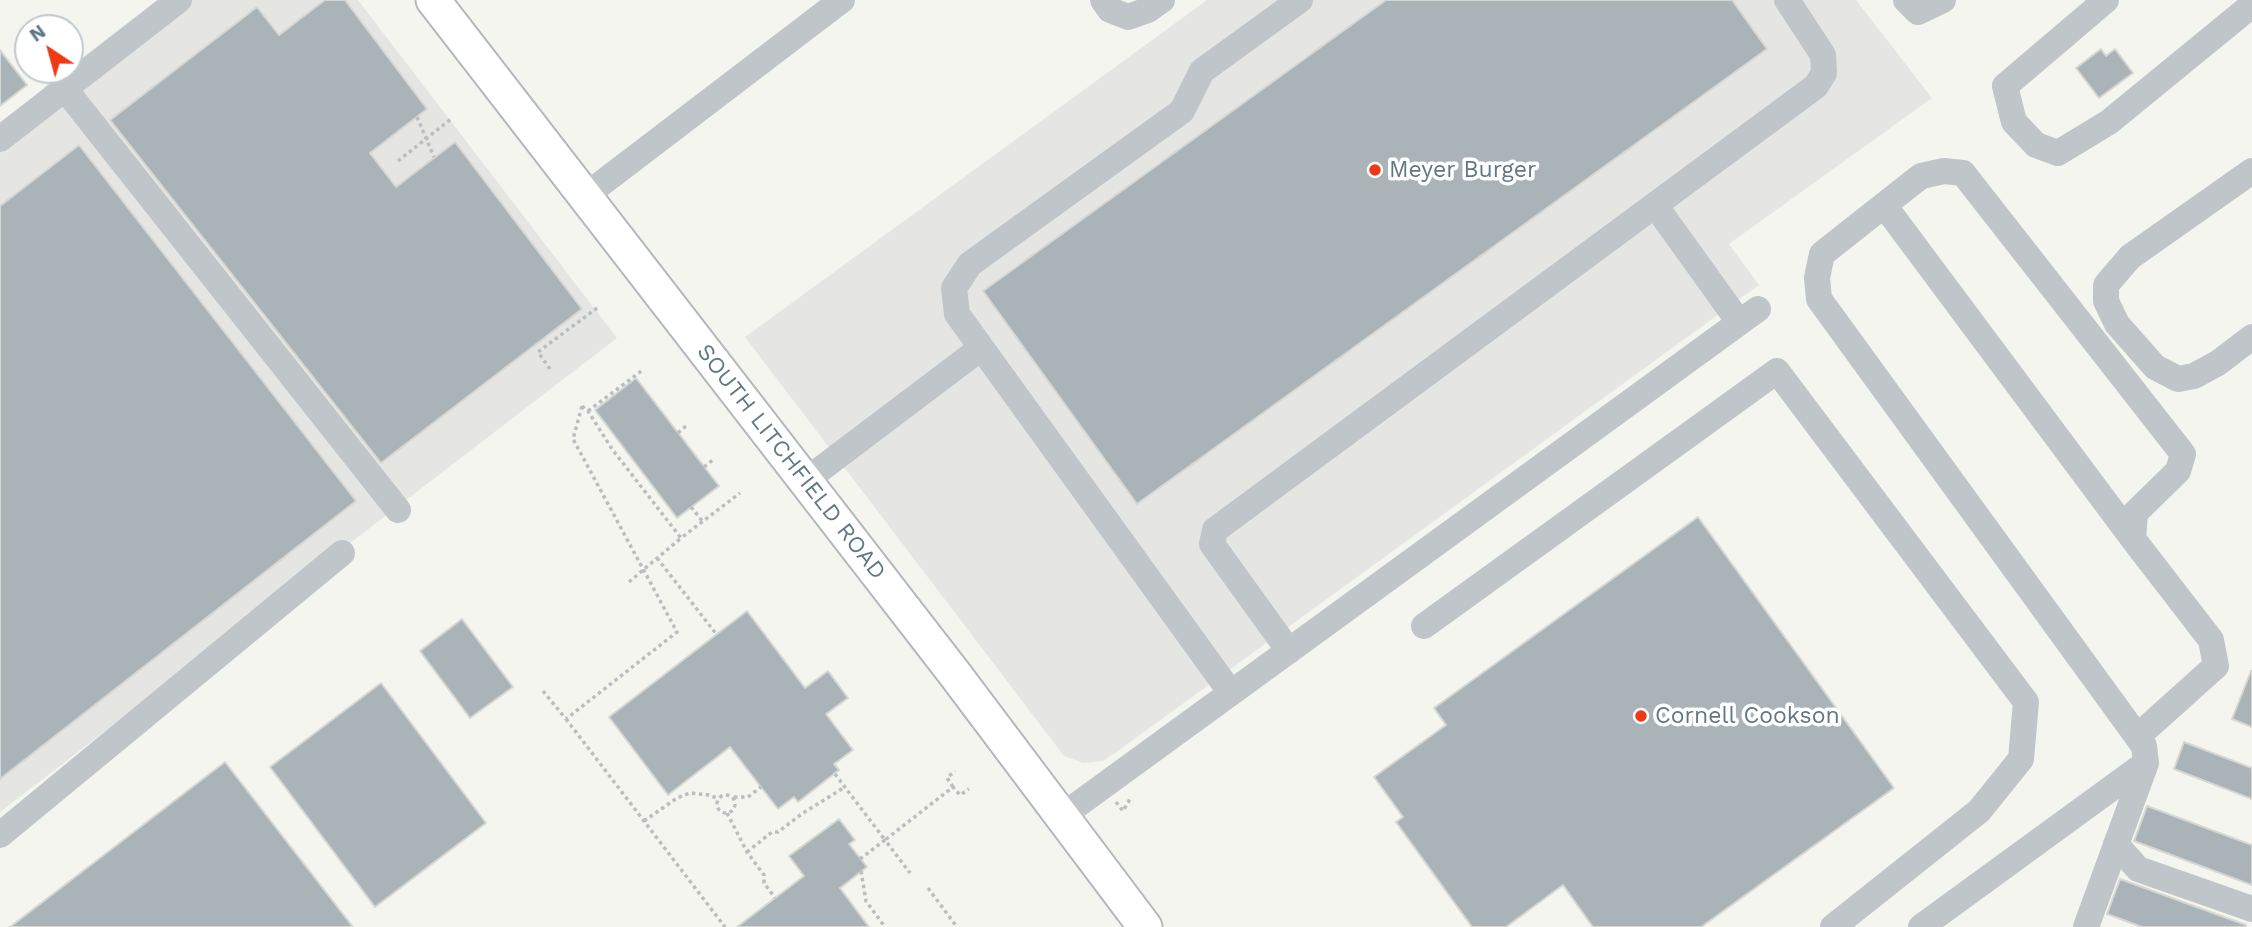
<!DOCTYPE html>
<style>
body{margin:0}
#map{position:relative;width:2252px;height:927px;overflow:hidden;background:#f5f5f0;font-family:"Work Sans",sans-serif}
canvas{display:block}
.north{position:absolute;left:14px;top:14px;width:70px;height:70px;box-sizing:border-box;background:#fff;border:2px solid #c0c9ce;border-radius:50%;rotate:324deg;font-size:19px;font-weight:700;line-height:28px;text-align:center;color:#627784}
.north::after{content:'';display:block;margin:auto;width:24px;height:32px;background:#ef3916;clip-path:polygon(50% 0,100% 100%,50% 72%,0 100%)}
</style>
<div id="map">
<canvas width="2252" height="927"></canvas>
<div class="north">N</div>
</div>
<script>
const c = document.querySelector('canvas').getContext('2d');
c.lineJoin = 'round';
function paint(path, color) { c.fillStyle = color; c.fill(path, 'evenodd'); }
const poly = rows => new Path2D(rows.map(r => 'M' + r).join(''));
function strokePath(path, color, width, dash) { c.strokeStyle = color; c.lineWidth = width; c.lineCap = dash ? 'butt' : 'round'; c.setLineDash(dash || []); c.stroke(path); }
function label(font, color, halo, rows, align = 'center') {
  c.font = font + ' "Work Sans",sans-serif'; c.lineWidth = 7; c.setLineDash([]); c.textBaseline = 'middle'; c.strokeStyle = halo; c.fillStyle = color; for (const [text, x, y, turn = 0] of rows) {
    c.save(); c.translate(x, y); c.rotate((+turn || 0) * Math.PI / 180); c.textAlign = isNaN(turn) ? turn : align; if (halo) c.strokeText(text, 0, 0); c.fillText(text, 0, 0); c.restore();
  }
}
paint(poly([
 [157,0,358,0,617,338,0,812,0,153,60,107,44,87,67,70,70,70,70,67],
 [1207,0,1856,0,1932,98,1729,244,1759,285,1115,753,1103,761,1083,763,1064,756,745,337]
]), '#e5e6e4');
const building = poly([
 [325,0,345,0,427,109,370,153,396,187,455,142,582,309,381,463,110,120,257,7,279,35,325,0],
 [1386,0,1732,0,1767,49,1137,504,983,291,1386,0],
 [2101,49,2106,56,2115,49,2133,73,2099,98,2076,68,2101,49],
 [0,50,27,85,0,106,0,50],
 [79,145,356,501,0,779,0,206,79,145],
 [636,378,719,486,677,518,595,410,636,378],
 [1698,517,1894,788,1701,927,1593,927,1563,885,1506,927,1472,927,1396,822,1403,817,1374,777,1446,725,1434,708,1698,517],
 [747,611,805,688,828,671,848,698,826,714,853,750,834,764,839,770,798,802,794,797,778,809,730,747,668,795,609,717,747,611],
 [462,619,513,687,470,718,420,651,462,619],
 [2251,671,2252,671,2252,727,2232,719,2251,671],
 [381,683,486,823,375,907,270,767,381,683],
 [2184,742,2252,768,2252,799,2174,769,2184,742],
 [225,762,353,927,10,927,225,762],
 [2147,806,2252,845,2252,885,2134,841,2147,806],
 [839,819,855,840,849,844,867,867,840,888,869,927,737,927,804,876,789,856,839,819],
 [2120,879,2246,925,2245,927,2142,927,2107,914,2120,879]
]);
paint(building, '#aab4b8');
strokePath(building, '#d6d6d3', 2);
const major = poly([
 [433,0,954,673,1145,927]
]);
strokePath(major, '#b3b8bc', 37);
strokePath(poly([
 [417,117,434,157],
 [398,161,451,119],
 [550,369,538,352,597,308],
 [582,406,588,411,612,449,681,538,740,493],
 [588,411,644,369],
 [678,433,687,425],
 [704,467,714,459],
 [691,507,703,522],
 [657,558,717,635],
 [629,582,681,538],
 [543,691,566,719,677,632,573,439,582,406],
 [566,719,725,927],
 [835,774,885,840,953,787,960,795,969,789],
 [953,787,947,778,955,771],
 '717 804a9 9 0 1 1 18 0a9 9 0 1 1-18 0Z',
 [734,797,748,797,761,787],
 [1116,802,1123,811,1130,799],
 [727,813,747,852,764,875,764,883,775,898],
 [644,821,677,798,690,793,709,795,719,799],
 [747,852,772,832,778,832,803,813,845,787],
 [860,859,885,840,910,873],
 [861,871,866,901,885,927],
 [928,888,957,927]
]), '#bbbec0', 3.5, [3.5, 3.5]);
strokePath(poly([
 [1103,0,1110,10,1128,17,1148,10,1162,0],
 [1906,0,1918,12,1943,0],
 [2106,0,2005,86,2014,122,2036,145,2058,153,2109,122,2252,5],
 [65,89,398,510],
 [0,139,179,0],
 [2252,171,2130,257,2106,285,2106,301,2117,324,2140,350,2155,367,2178,379,2194,376,2218,363,2252,337],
 [585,196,842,0],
 [1655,205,1739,322],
 [1884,205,2133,539],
 [805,481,981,348],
 [1424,626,1777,371,2026,702,2021,759,1979,811,1833,927],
 [1289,651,1212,544,1215,530,1816,86,1824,73,1823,55,1787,0],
 [1231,693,957,314,954,288,970,264,1182,111,1202,71,1300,0],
 [1062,816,1758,309],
 [0,835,342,553],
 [2116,844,2138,869,2252,909],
 [1921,927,2146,763],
 [2086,927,2146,763,2144,746,1819,299,1817,278,1822,254,1921,176,1944,171,1963,173,2183,454,2178,471,2135,513,2133,539,2211,640,2216,666,2138,736]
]), '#bfc5c8', 26);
strokePath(major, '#fff', 33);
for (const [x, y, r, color] of [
 [1375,170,7,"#ef3916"],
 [1641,716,7,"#ef3916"]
]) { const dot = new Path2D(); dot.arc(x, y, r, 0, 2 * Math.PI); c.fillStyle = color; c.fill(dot); strokePath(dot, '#fff', 2.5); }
label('23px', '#627784', '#fff', [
 ["Meyer Burger",1389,170],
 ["Cornell Cookson",1655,716]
], 'left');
label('23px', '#627784', '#fff', [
 ["SOUTH LITCHFIELD ROAD",791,462,52]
]);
</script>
